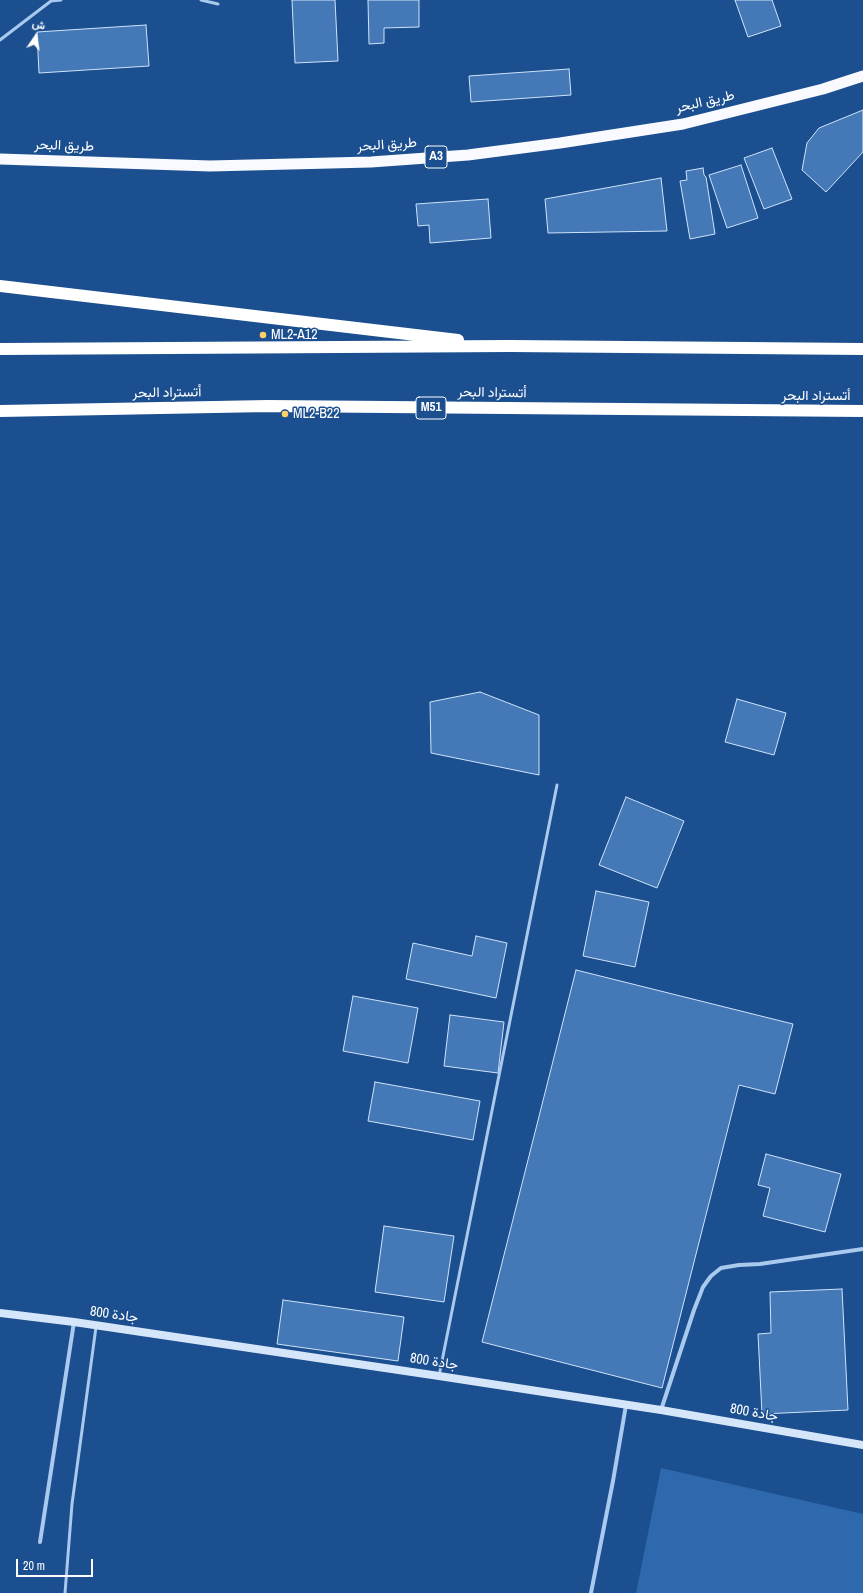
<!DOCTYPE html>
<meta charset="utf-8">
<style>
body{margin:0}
#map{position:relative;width:863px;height:1593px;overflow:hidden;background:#1b4f8f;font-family:"Archivo Narrow",Vazirmatn,sans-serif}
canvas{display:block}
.north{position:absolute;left:16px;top:16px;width:40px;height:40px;-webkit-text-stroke:3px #1b4f8f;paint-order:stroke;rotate:13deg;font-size:11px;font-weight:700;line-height:16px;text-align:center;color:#fff}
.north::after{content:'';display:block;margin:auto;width:14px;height:18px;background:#fff;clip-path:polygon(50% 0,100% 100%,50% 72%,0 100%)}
.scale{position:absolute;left:16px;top:1559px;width:77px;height:18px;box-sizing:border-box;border:2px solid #fff;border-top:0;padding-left:5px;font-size:12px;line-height:14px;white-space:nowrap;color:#fff;-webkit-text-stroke:3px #1b4f8f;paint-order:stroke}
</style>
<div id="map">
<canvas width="863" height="1593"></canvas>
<div class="north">ش</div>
<div class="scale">20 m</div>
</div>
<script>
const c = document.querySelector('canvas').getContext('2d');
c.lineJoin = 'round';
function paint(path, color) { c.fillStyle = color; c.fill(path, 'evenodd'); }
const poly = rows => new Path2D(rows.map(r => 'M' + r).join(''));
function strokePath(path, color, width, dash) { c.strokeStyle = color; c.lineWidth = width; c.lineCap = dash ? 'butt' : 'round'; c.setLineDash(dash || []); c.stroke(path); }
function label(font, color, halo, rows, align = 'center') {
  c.font = font + ' "Archivo Narrow",Vazirmatn,sans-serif'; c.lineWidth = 3; c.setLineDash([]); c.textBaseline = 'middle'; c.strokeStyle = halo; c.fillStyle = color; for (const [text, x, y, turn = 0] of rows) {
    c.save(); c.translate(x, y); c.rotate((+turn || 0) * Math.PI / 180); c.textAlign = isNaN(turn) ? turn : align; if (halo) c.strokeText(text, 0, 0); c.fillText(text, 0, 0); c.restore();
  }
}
paint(poly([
 [661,1468,863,1514,863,1593,636,1593]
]), '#2e69ad');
const building = poly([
 [292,0,335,0,338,61,295,63,292,0],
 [368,0,419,0,419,27,384,28,384,43,369,44,368,0],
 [735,0,772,0,781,26,748,37,735,0],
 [146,25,149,66,39,73,37,32,146,25],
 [569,69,571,95,471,102,469,76,569,69],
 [863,110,863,152,826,192,802,170,807,143,819,128,863,110],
 [772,148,792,199,764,209,744,158,772,148],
 [741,165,758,218,727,228,709,175,741,165],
 [703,168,704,175,706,177,715,234,690,239,680,181,687,180,686,171,703,168],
 [661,178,667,231,548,233,545,199,661,178],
 [488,199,491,238,430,243,429,225,418,226,416,204,488,199],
 [480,692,539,715,539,775,431,753,430,702,480,692],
 [737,699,786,713,774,755,725,742,737,699],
 [626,797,684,821,657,888,599,865,626,797],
 [596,891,649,902,635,967,583,956,596,891],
 [476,936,507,943,496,998,406,979,413,943,472,956,476,936],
 [576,970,793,1024,775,1094,739,1085,662,1388,482,1342,576,970],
 [353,996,418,1008,408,1063,343,1051,353,996],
 [450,1015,504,1022,498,1073,444,1066,450,1015],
 [375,1082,480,1101,473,1140,368,1121,375,1082],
 [766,1154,841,1174,825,1232,763,1216,770,1188,758,1185,766,1154],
 [384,1226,454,1236,444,1302,375,1292,384,1226],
 [842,1289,848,1410,762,1414,758,1334,771,1333,770,1292,842,1289],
 [283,1300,404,1317,398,1361,277,1344,283,1300]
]);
paint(building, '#4478b7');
strokePath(building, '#cfe3fa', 1);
strokePath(poly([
 [201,0,218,4],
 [0,40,51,1,61,0],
 [439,1376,557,785],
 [65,1593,72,1504,96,1327]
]), '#a9c9ee', 3);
strokePath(poly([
 [661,1410,694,1310,703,1287,711,1276,721,1268,739,1265,760,1264,863,1249],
 [40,1542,74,1322],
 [591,1593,613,1481,626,1405]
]), '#a9c9ee', 4);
strokePath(poly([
 [0,1313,74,1322,439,1376,661,1410,863,1445]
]), '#d6e6fa', 8);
strokePath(poly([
 [0,159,210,166,371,162,468,155,560,143,683,124,823,89,863,76]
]), '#f8faff', 11);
strokePath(poly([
 [0,286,458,340],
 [0,349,510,346,863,349],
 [0,411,268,406,863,411]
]), '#fff', 12);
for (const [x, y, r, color] of [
 [263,335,4,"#ffd166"],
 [285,414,4,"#ffd166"]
]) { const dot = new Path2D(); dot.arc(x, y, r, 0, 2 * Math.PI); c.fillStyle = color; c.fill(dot); strokePath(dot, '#1b4f8f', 1.5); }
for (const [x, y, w] of [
 [436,157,22],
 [431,408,30]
]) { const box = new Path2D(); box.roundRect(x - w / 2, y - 11, w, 22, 3); c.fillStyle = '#1b4f8f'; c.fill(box); strokePath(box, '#fff', 1); }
label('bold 13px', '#fff', null, [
 ["A3",436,157],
 ["M51",431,408]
]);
label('14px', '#fff', '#1b4f8f', [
 ["طريق البحر",705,102,-13],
 ["طريق البحر",387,145,-4],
 ["طريق البحر",64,146,2],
 ["أتستراد البحر",167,393,-1],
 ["أتستراد البحر",492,393,1],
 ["أتستراد البحر",816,396],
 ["جادة 800",114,1315,8],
 ["جادة 800",434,1362,9],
 ["جادة 800",754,1413,10]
]);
label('14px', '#fff', '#1b4f8f', [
 ["ML2-A12",271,335],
 ["ML2-B22",293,414]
], 'left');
</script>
